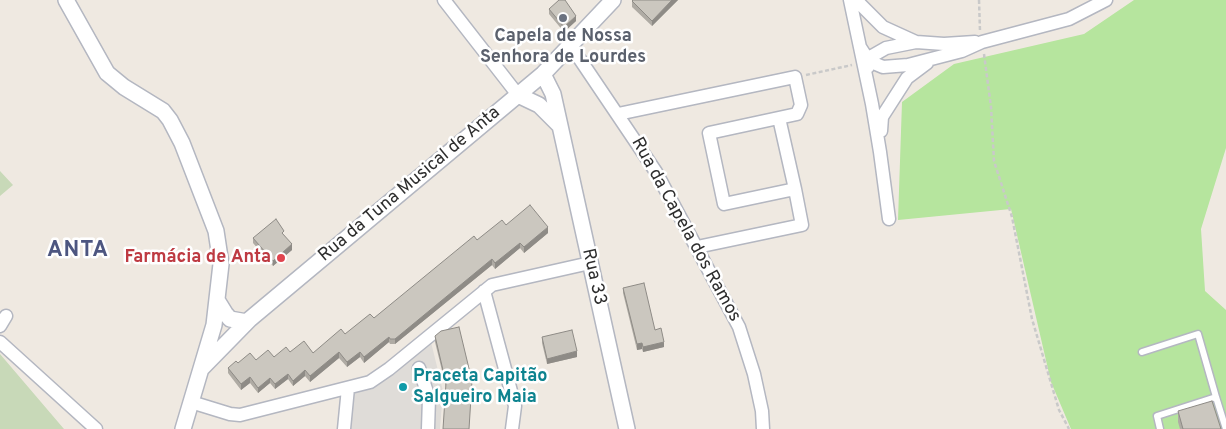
<!DOCTYPE html>
<meta charset="utf-8">
<style>
body{margin:0}
canvas{display:block;background:#efe9e1}
</style>
<canvas width="1226" height="429"></canvas>
<script>
const c = document.querySelector('canvas').getContext('2d');
c.lineJoin = 'round';
function paint(path, color) { c.fillStyle = color; c.fill(path, 'evenodd'); }
const poly = rows => new Path2D(rows.map(r => 'M' + r).join(''));
function strokePath(path, color, width, dash) { c.strokeStyle = color; c.lineWidth = width; c.lineCap = dash ? 'butt' : 'round'; c.setLineDash(dash || []); c.stroke(path); }
function label(font, color, halo, rows, align = 'center') {
  c.font = font + ' Overpass,sans-serif'; c.lineWidth = 5; c.setLineDash([]); c.textBaseline = 'middle'; c.strokeStyle = halo; c.fillStyle = color; for (const [text, x, y, turn = 0] of rows) {
    c.save(); c.translate(x, y); c.rotate((+turn || 0) * Math.PI / 180); c.textAlign = isNaN(turn) ? turn : align; if (halo) c.strokeText(text, 0, 0); c.fillText(text, 0, 0); c.restore();
  }
}
paint(poly([
 [1134,0,1226,0,1226,148,1201,229,1205,291,1226,310,1226,429,1071,429,1051,382,1011,209,898,220,902,102,954,64,1084,34]
]), '#b6e59e');
paint(poly([
 [0,171,13,185,0,196],
 [0,354,64,429,0,429]
]), '#c8d9b8');
paint(poly([
 [430,338,443,391,440,429,340,429,343,394]
]), '#dfdcd8');
const service = poly([
 [1142,352,1198,334,1216,397],
 [1160,429,1157,416,1216,397,1226,429]
]);
const minor = poly([
 [444,0,518,95],
 [850,0,872,104,880,152,889,219],
 [858,0,860,4,883,27,916,42],
 [571,46,656,172,739,327,754,374,762,411,763,429],
 [860,47,869,61,883,67,908,65,962,51,982,42,1069,19,1106,0],
 [868,67,872,56,886,48,916,42,944,44,975,42],
 [618,114,795,77,801,105,797,114,709,133,724,204,795,189,802,225,697,247],
 [779,118,795,189],
 [881,131,882,117,907,78,927,63],
 [484,291,515,406,512,429],
 [0,326,6,316],
 [0,342,96,429],
 [419,368,429,398,428,429],
 [191,402,230,414,240,415,370,382,389,369,492,285,590,263],
 [344,429,348,388]
]);
const tertiary = poly([
 [66,0,107,73,124,87,163,111,170,120,182,143,216,231,221,264,214,325,183,429],
 [543,74,553,94,627,429],
 [518,95,539,105,560,126],
 [217,300,225,313,230,319,247,322],
 [202,368,250,319,543,74,613,0]
]);
strokePath(service, '#b4b7c1', 9);
strokePath(minor, '#b4b7c1', 15);
strokePath(tertiary, '#b4b7c1', 18);
strokePath(poly([
 [979,0,980,31],
 [984,54,991,107,994,161,1012,217,1032,319,1059,410,1069,429],
 [806,75,852,65]
]), '#c9c9c9', 2.5, [4, 2.5]);
strokePath(service, '#fff', 6);
strokePath(minor, '#fff', 12);
strokePath(tertiary, '#fff', 15);
paint(poly([
 [678,0,652,26,632,7,632,1],
 [549,9,576,21,564,32,549,14],
 [506,225,548,233,524,253,520,248,495,269,492,265,395,344,390,344,389,342,364,363,360,357,347,367,339,358,310,382,305,376,293,386,288,379,275,389,270,383,258,393,250,383,241,390,228,373,228,368,238,363,274,357,290,352,313,353,374,318,477,240],
 [284,235,292,250,273,266,253,243,253,238],
 [623,288,655,330,664,347,643,352,642,349,637,350,623,293],
 [435,336,472,386,446,387,435,342],
 [542,337,577,357,547,364,542,343],
 [1178,411,1221,429,1180,429,1178,422]
]), '#afaba4');
paint(poly([
 [672,0,678,0,652,26,652,21],
 [576,16,576,21,564,32,564,27],
 [548,227,548,233,524,253,524,247],
 [520,243,520,248,495,269,495,263],
 [292,244,292,250,273,266,273,261],
 [492,259,492,265,395,344,395,339],
 [389,337,389,342,364,363,364,357],
 [664,342,664,347,643,352,643,347],
 [642,343,642,349,637,350,637,344],
 [577,351,577,357,547,364,547,359],
 [339,352,339,358,310,382,310,376],
 [360,352,360,357,347,367,347,362],
 [305,370,305,376,293,386,293,381],
 [288,374,288,379,275,389,275,384],
 [250,377,250,383,241,390,241,384],
 [270,378,270,383,258,393,258,388]
]), '#8e8b86');
const building = poly([
 [559,0,565,0,576,16,564,27,549,9,559,0],
 [633,0,672,0,652,21,632,1,633,0],
 [530,205,548,227,524,247,520,243,495,263,492,259,395,339,390,339,389,337,364,357,360,352,347,362,339,352,310,376,305,370,293,381,288,374,275,384,270,378,258,388,250,377,241,384,228,368,236,361,238,363,250,353,256,360,268,350,274,357,286,347,290,352,304,341,313,353,341,329,345,334,370,314,374,318,474,236,477,240,502,220,506,225,530,205],
 [276,219,284,231,282,233,292,244,273,261,253,238,276,219],
 [644,283,655,330,661,328,664,342,643,347,642,343,637,344,623,288,644,283],
 [459,327,472,381,469,429,443,429,446,383,435,336,441,331,459,327],
 [572,330,577,351,547,359,542,337,572,330],
 [1212,401,1221,429,1183,429,1178,411,1212,401]
]);
paint(building, '#cbc7bf');
strokePath(building, '#8e8b86', 1);
for (const [x, y, r, color] of [
 [563,18,5,"#6b7280"],
 [281,258,5,"#e0444e"],
 [403,387,5,"#0f9aa8"]
]) { const dot = new Path2D(); dot.arc(x, y, r, 0, 2 * Math.PI); c.fillStyle = color; c.fill(dot); strokePath(dot, '#fff', 2); }
label('bold 18px', '#5b616d', '#fff', [
 ["Capela de Nossa",563,37],
 ["Senhora de Lourdes",563,58]
]);
label('18px', '#2e2e2e', '#fff', [
 ["Rua da Tuna Musical de Anta",410,185,-40],
 ["Rua da Capela dos Ramos",685,230,61],
 ["Rua 33",593,277,77]
]);
label('bold 18px', '#be3a42', '#fff', [
 ["Farmácia de Anta",271,258]
], 'right');
label('bold 18px', '#0d838f', '#fff', [
 ["Praceta Capitão",413,377],
 ["Salgueiro Maia",413,398]
], 'left');
c.letterSpacing = '1px';
label('bold 22px', '#4d5680', '#fff', [
 ["ANTA",78,252]
]);
c.letterSpacing = '0px';
</script>
